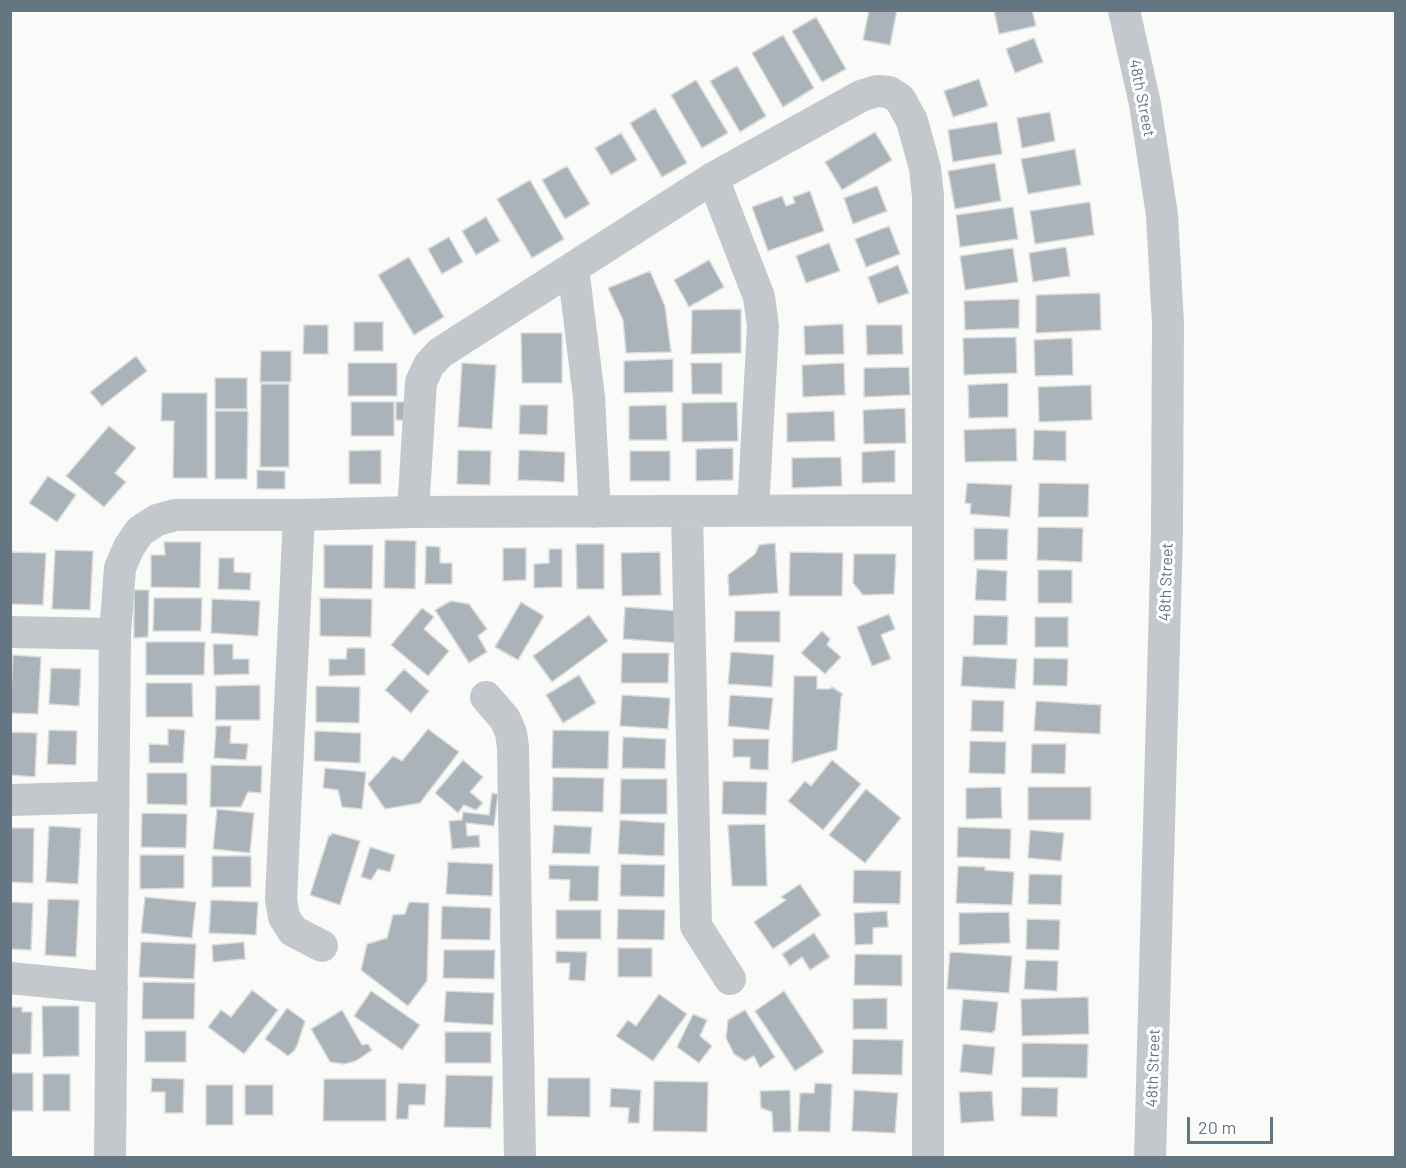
<!DOCTYPE html>
<style>
body{margin:0}
#map{position:relative;width:1406px;height:1168px;overflow:hidden;background:#fafaf8;font-family:Barlow,sans-serif}
canvas{display:block}
.frame{position:absolute;inset:0;border:12px solid #657683;pointer-events:none}
.scale{position:absolute;left:1187px;top:1117px;width:86px;height:27px;box-sizing:border-box;border:3px solid #657683;border-top:0;padding-left:8px;font-size:18px;line-height:21px;white-space:nowrap;color:#657683;-webkit-text-stroke:4px #fff;paint-order:stroke}
</style>
<div id="map">
<canvas width="1406" height="1168"></canvas>
<div class="frame"></div>
<div class="scale">20 m</div>
</div>
<script>
const c = document.querySelector('canvas').getContext('2d');
c.lineJoin = 'round';
function paint(path, color) { c.fillStyle = color; c.fill(path, 'evenodd'); }
const poly = rows => new Path2D(rows.map(r => 'M' + r).join(''));
function strokePath(path, color, width, dash) { c.strokeStyle = color; c.lineWidth = width; c.lineCap = dash ? 'butt' : 'round'; c.setLineDash(dash || []); c.stroke(path); }
function label(font, color, halo, rows, align = 'center') {
  c.font = font + ' Barlow,sans-serif'; c.lineWidth = 6; c.setLineDash([]); c.textBaseline = 'middle'; c.strokeStyle = halo; c.fillStyle = color; for (const [text, x, y, turn = 0] of rows) {
    c.save(); c.translate(x, y); c.rotate((+turn || 0) * Math.PI / 180); c.textAlign = isNaN(turn) ? turn : align; if (halo) c.strokeText(text, 0, 0); c.fillText(text, 0, 0); c.restore();
  }
}
const building = poly([
 [869,10,897,10,890,45,863,40,869,10],
 [994,10,1032,10,1036,26,999,34,994,10],
 [816,17,846,69,822,82,792,31,816,17],
 [783,35,814,88,783,107,752,53,783,35],
 [1034,38,1043,62,1015,73,1006,49,1034,38],
 [737,66,766,116,740,132,710,81,737,66],
 [979,79,988,106,953,117,944,91,979,79],
 [696,80,728,133,702,148,671,95,696,80],
 [655,108,687,163,662,177,630,123,655,108],
 [1050,112,1055,141,1022,148,1017,118,1050,112],
 [997,122,1002,154,953,162,948,130,997,122],
 [875,132,892,160,842,190,825,162,875,132],
 [621,133,637,160,611,175,595,148,621,133],
 [1075,149,1081,185,1028,194,1021,159,1075,149],
 [995,163,1001,201,955,209,948,171,995,163],
 [567,166,590,204,565,219,542,180,567,166],
 [530,180,564,239,532,258,497,199,530,180],
 [877,186,887,211,853,224,844,198,877,186],
 [810,191,824,231,768,251,752,207,782,196,786,206,795,203,793,197,810,191],
 [1090,202,1094,235,1035,244,1030,211,1090,202],
 [1013,207,1018,239,960,247,956,215,1013,207],
 [486,217,500,241,476,255,462,231,486,217],
 [889,226,900,254,866,267,855,239,889,226],
 [449,237,463,262,442,274,428,249,449,237],
 [829,243,840,271,806,283,796,256,829,243],
 [1066,247,1070,276,1033,282,1029,253,1066,247],
 [1013,248,1018,282,965,290,960,256,1013,248],
 [409,257,444,317,414,335,378,275,409,257],
 [709,260,724,287,689,307,674,280,709,260],
 [898,265,909,293,878,304,868,277,898,265],
 [650,271,665,306,671,352,626,353,623,320,608,288,650,271],
 [1100,293,1101,330,1036,333,1036,295,1100,293],
 [1019,299,1019,328,965,330,964,301,1019,299],
 [741,309,741,353,691,354,692,310,741,309],
 [354,322,383,322,383,351,354,351,354,322],
 [843,324,844,354,805,355,804,326,843,324],
 [304,325,328,325,328,354,303,354,304,325],
 [866,325,902,325,903,354,867,355,866,325],
 [521,333,562,333,562,383,522,383,521,333],
 [1016,337,1017,373,964,375,963,338,1016,337],
 [1072,338,1073,375,1035,376,1034,340,1072,338],
 [261,351,291,351,291,382,260,382,261,351],
 [136,356,147,371,102,406,90,392,136,356],
 [673,359,673,392,624,393,624,361,673,359],
 [348,363,397,363,397,396,348,396,348,363],
 [462,363,496,365,492,429,458,427,462,363],
 [691,363,722,363,722,394,692,394,691,363],
 [844,363,845,395,803,397,802,365,844,363],
 [909,367,910,395,864,397,864,368,909,367],
 [215,378,247,378,247,409,215,409,215,378],
 [1008,383,1008,417,969,418,968,385,1008,383],
 [261,384,289,384,289,467,260,467,261,384],
 [1091,385,1092,420,1039,422,1038,387,1091,385],
 [162,393,207,393,207,478,173,478,174,421,161,421,162,393],
 [351,402,394,402,394,436,351,436,351,402],
 [396,402,407,402,406,420,396,420,396,402],
 [737,402,738,441,682,442,682,403,737,402],
 [520,405,548,405,547,435,519,434,520,405],
 [666,405,667,440,629,440,629,406,666,405],
 [905,408,906,443,864,444,863,410,905,408],
 [215,411,248,411,247,479,215,479,215,411],
 [834,411,835,441,787,442,787,413,834,411],
 [109,426,136,448,115,473,126,482,104,507,66,476,109,426],
 [1016,428,1017,461,965,462,964,430,1016,428],
 [1034,430,1066,431,1066,461,1033,460,1034,430],
 [733,448,733,480,696,481,696,449,733,448],
 [381,450,381,484,349,484,349,451,381,450],
 [458,450,491,451,490,485,457,484,458,450],
 [519,450,565,452,564,482,518,480,519,450],
 [895,450,895,482,862,483,862,452,895,450],
 [630,451,670,451,670,481,630,481,630,451],
 [841,457,842,486,792,488,792,458,841,457],
 [257,470,285,471,285,489,257,489,257,470],
 [48,476,76,495,57,522,29,503,48,476],
 [967,483,1012,485,1010,517,970,514,971,504,965,503,967,483],
 [1039,483,1089,484,1088,517,1038,517,1039,483],
 [1038,527,1083,528,1082,562,1037,560,1038,527],
 [974,528,1008,529,1007,560,974,560,974,528],
 [385,540,416,541,415,589,384,588,385,540],
 [164,542,201,542,200,588,151,587,151,555,165,555,164,542],
 [775,543,778,593,729,596,728,575,755,554,759,545,775,543],
 [576,544,604,544,604,589,577,589,576,544],
 [324,545,373,545,372,589,324,588,324,545],
 [426,546,440,547,440,563,452,563,452,584,425,584,426,546],
 [503,548,526,548,526,580,503,581,503,548],
 [549,549,562,549,562,587,534,588,534,564,549,563,549,549],
 [55,550,93,551,90,610,52,609,55,550],
 [11,552,46,553,43,605,10,604,11,552],
 [660,552,661,595,622,596,621,553,660,552],
 [790,552,843,553,842,596,789,596,790,552],
 [854,554,896,554,894,594,863,595,853,583,854,554],
 [219,558,234,558,234,572,251,573,250,590,218,589,219,558],
 [977,569,1007,571,1006,601,975,600,977,569],
 [1038,570,1072,570,1072,603,1038,603,1038,570],
 [134,590,149,590,148,637,134,638,134,590],
 [154,598,202,598,201,631,153,631,154,598],
 [320,598,372,599,371,637,320,636,320,598],
 [212,599,260,601,258,636,211,633,212,599],
 [451,601,469,604,487,629,478,636,487,652,469,663,435,610,451,601],
 [521,602,544,616,518,660,495,647,521,602],
 [625,607,680,611,678,643,623,639,625,607],
 [422,608,434,617,424,629,449,651,428,676,391,645,422,608],
 [735,611,780,611,780,642,734,642,735,611],
 [889,614,895,629,881,635,891,659,872,666,857,627,889,614],
 [589,615,608,641,552,682,533,656,589,615],
 [974,615,1008,616,1007,645,973,645,974,615],
 [1035,617,1068,617,1068,647,1035,647,1035,617],
 [822,631,830,639,827,645,841,657,825,674,801,653,822,631],
 [146,642,205,642,204,675,146,675,146,642],
 [213,644,233,644,233,659,249,659,249,674,214,675,213,644],
 [347,648,365,648,365,675,329,676,329,659,346,659,347,648],
 [731,652,774,655,772,687,728,684,731,652],
 [622,653,669,653,668,683,621,683,622,653],
 [13,655,41,657,38,714,10,713,13,655],
 [963,656,1017,659,1015,689,961,686,963,656],
 [1034,658,1068,659,1067,686,1033,685,1034,658],
 [51,668,81,669,79,706,49,704,51,668],
 [404,669,429,691,411,713,385,690,404,669],
 [579,675,596,703,563,723,546,695,579,675],
 [794,676,817,676,817,689,830,689,832,687,843,694,841,697,837,750,792,763,794,676],
 [146,683,192,683,193,717,146,717,146,683],
 [260,685,260,720,215,720,216,686,260,685],
 [316,686,360,687,359,723,316,722,316,686],
 [622,695,670,698,668,729,620,726,622,695],
 [730,695,773,698,769,730,728,726,730,695],
 [972,700,1004,701,1003,732,971,731,972,700],
 [1036,701,1101,705,1100,734,1034,731,1036,701],
 [216,726,231,726,230,743,248,744,246,760,214,758,216,726],
 [168,729,185,730,183,763,149,763,149,744,168,745,168,729],
 [428,729,459,752,420,803,385,809,368,784,393,756,402,761,428,729],
 [49,730,77,731,76,765,47,764,49,730],
 [553,730,609,731,608,769,552,768,553,730],
 [315,731,361,733,360,763,314,761,315,731],
 [10,732,37,733,35,777,10,775,10,732],
 [623,737,666,739,665,769,622,768,623,737],
 [733,739,769,739,768,770,750,769,750,757,733,757,733,739],
 [970,741,1006,742,1005,774,969,773,970,741],
 [1032,744,1066,744,1065,774,1031,773,1032,744],
 [463,760,483,777,470,792,483,803,476,810,464,805,458,813,435,793,463,760],
 [832,760,861,784,823,830,788,801,805,781,811,786,832,760],
 [211,765,262,766,261,793,248,792,241,807,210,807,211,765],
 [325,768,366,772,362,809,342,807,338,790,323,788,325,768],
 [147,773,187,773,187,805,147,804,147,773],
 [553,777,604,778,603,812,552,811,553,777],
 [621,779,667,779,667,814,620,814,621,779],
 [723,781,767,782,766,815,722,814,723,781],
 [1001,787,1002,818,966,819,966,788,1001,787],
 [1028,787,1091,787,1091,820,1028,820,1028,787],
 [866,789,901,818,865,863,829,835,866,789],
 [492,793,498,794,494,826,466,823,467,836,479,835,480,847,452,849,449,821,462,820,463,812,489,815,492,793],
 [217,809,254,813,250,853,213,849,217,809],
 [142,813,187,814,186,848,141,847,142,813],
 [620,820,665,823,664,856,618,854,620,820],
 [765,824,767,886,732,886,728,825,765,824],
 [554,825,592,827,590,854,552,853,554,825],
 [49,826,81,828,78,884,46,882,49,826],
 [958,827,1011,829,1010,859,957,857,958,827],
 [10,828,34,828,33,883,10,882,10,828],
 [1030,830,1064,833,1061,861,1028,858,1030,830],
 [332,833,360,841,340,905,310,895,329,835,331,836,332,833],
 [370,847,395,855,390,872,378,869,371,880,361,877,370,847],
 [140,855,184,855,184,888,140,889,140,855],
 [212,856,251,856,251,887,212,887,212,856],
 [448,862,493,864,492,896,446,894,448,862],
 [621,864,665,865,664,897,620,896,621,864],
 [549,865,599,866,598,901,569,901,570,880,549,879,549,865],
 [958,866,985,867,985,870,1014,872,1012,905,956,903,958,866],
 [854,870,901,871,900,904,853,903,854,870],
 [1029,874,1062,875,1061,905,1028,904,1029,874],
 [800,884,821,915,773,949,754,922,786,900,781,897,800,884],
 [145,897,196,902,192,938,141,933,145,897],
 [48,899,79,900,76,957,45,955,48,899],
 [211,900,258,902,256,935,209,933,211,900],
 [10,902,33,903,31,950,10,949,10,902],
 [409,902,429,903,427,981,408,1006,361,970,367,944,387,938,393,915,405,914,409,902],
 [442,906,491,908,490,940,441,939,442,906],
 [618,909,665,910,664,940,617,939,618,909],
 [556,910,601,910,601,939,556,939,556,910],
 [887,911,888,927,873,928,873,944,855,945,854,913,887,911],
 [1009,912,1010,943,959,945,959,913,1009,912],
 [1027,919,1060,920,1059,950,1026,949,1027,919],
 [814,933,830,957,810,970,802,957,790,966,782,954,814,933],
 [141,942,196,944,194,979,139,977,141,942],
 [244,942,245,959,213,962,212,945,244,942],
 [618,948,652,948,652,977,618,977,618,948],
 [444,950,495,950,494,979,443,978,444,950],
 [556,951,587,952,585,981,569,980,570,963,556,963,556,951],
 [950,952,1012,956,1009,993,947,989,950,952],
 [855,954,902,955,902,986,854,985,855,954],
 [1026,960,1058,961,1057,991,1024,989,1026,960],
 [143,982,195,983,194,1019,142,1019,143,982],
 [252,990,278,1010,244,1054,208,1027,221,1010,231,1017,252,990],
 [371,991,420,1025,402,1050,354,1016,371,991],
 [446,991,494,993,493,1025,444,1022,446,991],
 [784,991,824,1052,795,1071,755,1011,784,991],
 [659,994,687,1014,653,1061,616,1036,628,1020,636,1026,659,994],
 [1088,997,1089,1034,1022,1036,1021,999,1088,997],
 [887,998,887,1029,853,1029,853,999,887,998],
 [963,999,998,1002,995,1031,993,1031,993,1033,960,1030,963,999],
 [42,1006,79,1006,79,1056,43,1057,42,1006],
 [10,1007,22,1007,22,1012,32,1012,31,1054,10,1054,10,1007],
 [287,1008,305,1021,297,1046,294,1051,288,1056,265,1039,287,1008],
 [342,1010,362,1045,368,1044,372,1050,356,1061,344,1064,330,1062,311,1029,342,1010],
 [745,1010,775,1057,760,1068,754,1056,745,1061,734,1054,726,1038,728,1020,745,1010],
 [693,1014,707,1020,700,1036,712,1046,699,1063,677,1047,693,1014],
 [145,1031,186,1031,186,1062,145,1062,145,1031],
 [445,1032,491,1032,491,1063,445,1063,445,1032],
 [853,1039,903,1040,902,1075,852,1074,853,1039],
 [1022,1043,1088,1044,1087,1078,1022,1077,1022,1043],
 [963,1044,995,1047,992,1075,960,1072,963,1044],
 [10,1073,33,1073,33,1111,10,1111,10,1073],
 [43,1074,70,1074,70,1111,43,1111,43,1074],
 [446,1075,493,1076,491,1128,444,1127,446,1075],
 [152,1078,184,1079,183,1113,165,1113,165,1092,151,1092,152,1078],
 [548,1078,590,1078,590,1117,547,1116,548,1078],
 [324,1079,386,1079,386,1121,323,1121,324,1079],
 [654,1081,708,1082,707,1132,653,1131,654,1081],
 [398,1083,426,1084,425,1105,409,1105,408,1119,396,1119,398,1083],
 [815,1083,832,1084,830,1132,798,1131,800,1093,814,1093,815,1083],
 [206,1085,233,1085,233,1125,206,1125,206,1085],
 [245,1085,273,1085,273,1115,245,1115,245,1085],
 [1022,1087,1058,1088,1057,1117,1021,1116,1022,1087],
 [611,1088,641,1090,639,1123,628,1123,629,1108,610,1107,611,1088],
 [790,1090,791,1132,773,1132,772,1112,761,1108,760,1091,790,1090],
 [854,1090,898,1093,895,1133,852,1131,854,1090],
 [992,1091,994,1121,961,1123,959,1092,992,1091]
]);
paint(building, '#aab3b9');
strokePath(building, '#dcdcda', 1.5);
strokePath(poly([
 [1124,10,1145,104,1162,215,1168,324,1167,530,1150,1158],
 [713,178,759,297,763,326,753,511],
 [573,268,589,397,595,512],
 [687,511,696,926,730,979],
 [10,632,115,634],
 [486,697,505,719,511,733,513,747,520,1158],
 [10,800,113,797],
 [322,946,293,931,284,917,281,899,299,515,413,512],
 [10,978,112,988],
 [110,1158,115,634,120,568,129,547,140,531,157,520,175,515,299,515],
 [928,1158,928,196,925,168,912,121,900,99,889,92,877,91,861,96,713,178,440,353,429,365,421,382,413,512,928,510]
]), '#c3c8cc', 32);
label('16px', '#657683', '#fff', [
 ["48th Street",1142,98,79],
 ["48th Street",1166,582,-88],
 ["48th Street",1153,1068,-88]
]);
</script>
